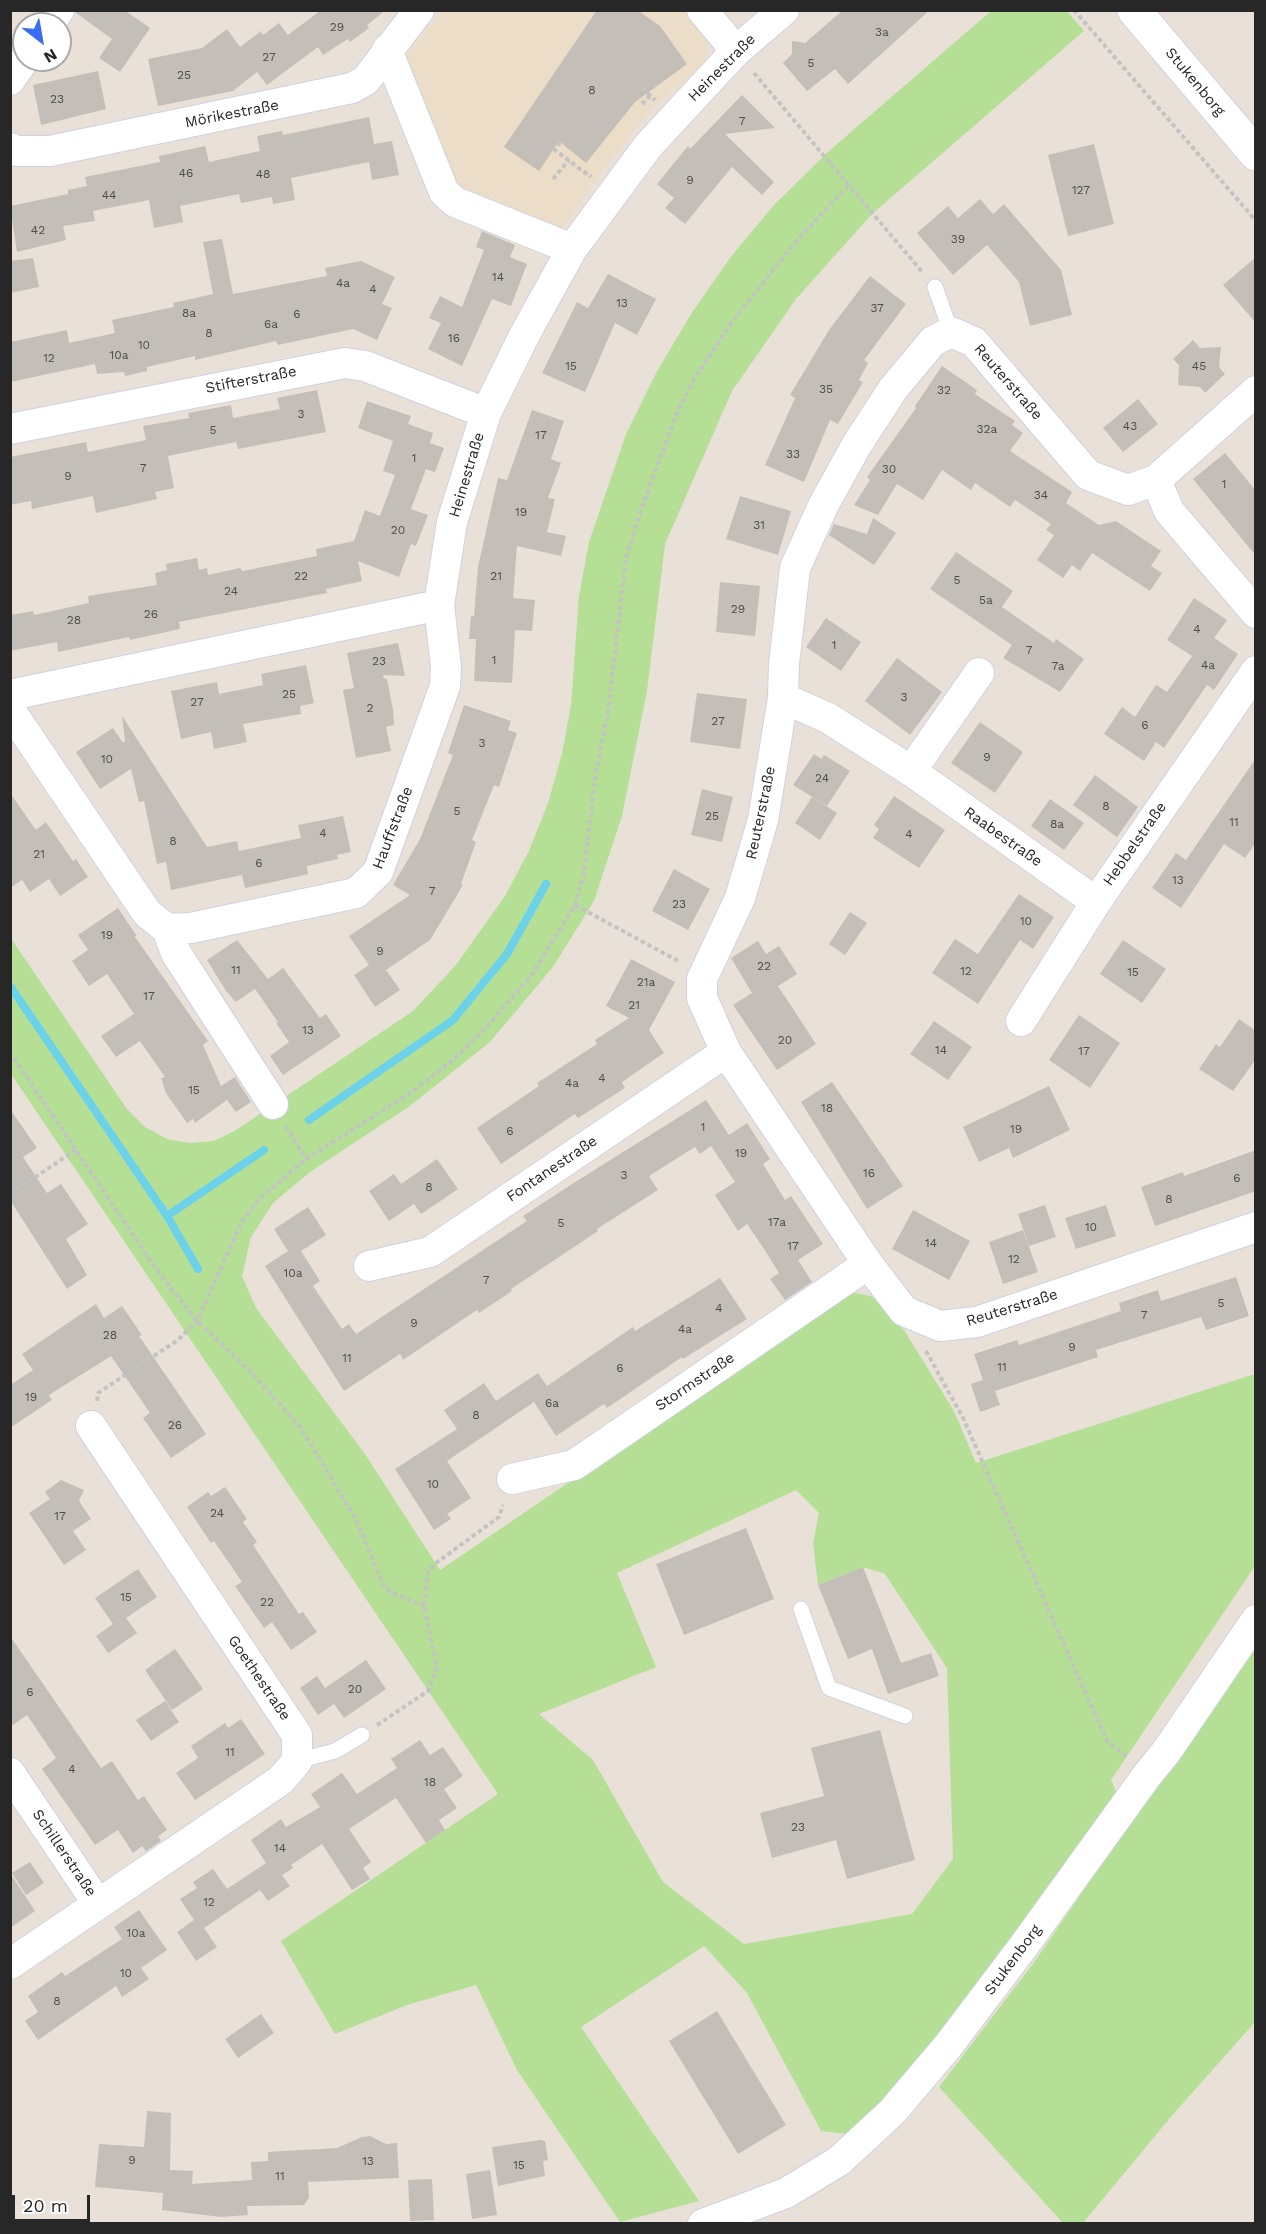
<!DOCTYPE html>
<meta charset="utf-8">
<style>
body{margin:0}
#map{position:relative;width:1266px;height:2234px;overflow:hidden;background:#e9e1d8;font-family:"Work Sans",sans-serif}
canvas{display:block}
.frame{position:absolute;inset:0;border:12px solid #272727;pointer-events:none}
.north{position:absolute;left:12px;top:12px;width:60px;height:60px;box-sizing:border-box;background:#fff;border:2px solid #a9a9a9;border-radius:50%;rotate:149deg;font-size:16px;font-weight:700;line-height:24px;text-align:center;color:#272727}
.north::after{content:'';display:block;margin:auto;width:21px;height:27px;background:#3a6bf4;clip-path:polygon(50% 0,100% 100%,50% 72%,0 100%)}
.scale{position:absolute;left:12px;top:2195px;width:78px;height:27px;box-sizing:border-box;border:3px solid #272727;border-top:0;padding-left:8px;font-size:18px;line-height:21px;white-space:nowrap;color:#272727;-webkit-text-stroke:4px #fff;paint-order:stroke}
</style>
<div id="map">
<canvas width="1266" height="2234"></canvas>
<div class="frame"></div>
<div class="north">N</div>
<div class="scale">20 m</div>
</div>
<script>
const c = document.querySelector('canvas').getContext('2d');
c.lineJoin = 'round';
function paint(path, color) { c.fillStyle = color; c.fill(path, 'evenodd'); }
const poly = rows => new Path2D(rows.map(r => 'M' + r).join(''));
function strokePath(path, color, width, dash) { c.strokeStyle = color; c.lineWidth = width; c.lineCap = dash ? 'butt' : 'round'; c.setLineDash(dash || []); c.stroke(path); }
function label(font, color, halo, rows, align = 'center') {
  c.font = font + ' "Work Sans",sans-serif'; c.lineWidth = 6; c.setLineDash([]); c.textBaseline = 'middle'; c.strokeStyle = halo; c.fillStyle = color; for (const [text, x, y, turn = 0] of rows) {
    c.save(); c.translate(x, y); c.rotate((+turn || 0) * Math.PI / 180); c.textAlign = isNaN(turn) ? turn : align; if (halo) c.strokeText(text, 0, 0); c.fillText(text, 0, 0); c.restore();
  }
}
paint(poly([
 [442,11,687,11,707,40,707,55,699,68,651,109,603,170,557,236,464,199,402,61]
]), '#ebddc7');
paint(poly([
 [991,11,1067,11,1084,31,872,214,796,299,732,391,665,544,647,691,622,816,594,901,553,967,490,1042,410,1106,310,1172,273,1203,251,1237,242,1276,256,1308,365,1454,440,1570,840,1298,855,1293,871,1296,904,1330,954,1411,976,1463,1255,1374,1255,1566,1111,1780,1117,1794,915,2073,848,2134,821,2131,747,1993,704,1946,581,2027,699,2201,620,2222,517,2070,476,1985,407,2005,335,2034,281,1941,498,1794,11,1074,10,937,127,1109,145,1127,167,1139,190,1143,214,1141,236,1130,413,1011,456,965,505,896,529,851,548,803,562,754,571,705,579,596,589,542,626,434,656,373,691,314,730,258,774,205,829,151],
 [796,1490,819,1513,813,1543,818,1585,863,1567,885,1574,947,1668,953,1859,912,1914,744,1944,663,1882,593,1760,539,1714,656,1667,617,1573],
 [1255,1641,1255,2022,1169,2119,1083,2223,1063,2223,939,2087,1035,1961]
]), '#b4df95');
strokePath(poly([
 [10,986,167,1216,198,1269],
 [309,1120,453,1020,507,954,546,884],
 [167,1216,264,1150]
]), '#6cd2ea', 8);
paint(poly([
 [76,10,124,10,150,28,120,72,99,58,112,39,76,13],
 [321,10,386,10,367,25,369,28,350,42,348,39,323,55,318,47,267,85,257,72,233,91,158,106,148,59,202,48,227,29,240,47,261,31,263,35,279,23,288,35],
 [597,10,637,10,660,26,687,64,635,102,586,163,559,141,539,171,504,147],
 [843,10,930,10,848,84,835,69,807,91,783,63,792,54,792,41,805,43],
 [98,71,106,109,41,125,33,85],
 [742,95,775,128,725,134,774,182,762,195,732,167,685,224,665,208,674,198,657,184,688,146,690,149],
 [369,117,374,144,392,141,399,175,372,180,369,162,291,178,295,200,273,204,272,197,241,203,239,194,180,206,183,222,154,228,149,200,93,211,95,221,63,226,66,240,17,252,10,206,68,194,68,190,87,186,85,177,160,162,159,156,205,146,209,162,260,151,257,136,282,131,283,135],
 [1094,144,1114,224,1068,236,1048,155],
 [980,199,993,214,1004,204,1061,270,1072,315,1030,326,1019,282,987,245,953,275,917,233,948,206,958,218],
 [482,231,515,245,510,257,527,264,511,306,492,299,462,366,428,349,441,323,429,318,440,296,462,307,484,250,476,247],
 [222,239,233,294,327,276,325,268,361,261,395,277,382,304,392,308,377,340,353,329,278,345,276,341,195,360,195,356,147,367,147,371,125,376,124,372,97,374,95,364,10,382,10,342,67,330,69,343,115,333,112,320,174,307,173,303,213,294,203,242],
 [1256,257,1256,323,1223,285],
 [33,258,39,287,10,293,10,261],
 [608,274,656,299,637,335,615,323,585,392,542,373,577,302,588,308],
 [870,276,906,304,864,360,868,363,859,380,863,382,838,424,830,420,804,482,765,465,795,398,790,395,829,330],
 [1193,340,1200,348,1221,347,1219,367,1225,374,1205,393,1200,387,1178,385,1179,365,1173,359],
 [942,366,977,390,975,394,1015,421,1012,425,1023,433,1010,451,1072,492,1066,503,1099,525,1116,521,1161,551,1151,566,1162,573,1150,591,1092,553,1080,571,1072,565,1063,578,1037,560,1054,535,1046,530,1051,524,1015,500,1010,507,975,483,971,490,942,470,923,500,897,484,878,515,854,505,870,480,867,477,916,408,915,406],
 [317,390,326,432,238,449,236,442,168,456,174,488,155,492,157,499,96,513,93,496,32,509,31,501,10,505,10,457,86,442,88,452,146,440,143,426,189,418,188,413,231,405,233,418,280,409,277,398],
 [1138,399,1158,424,1123,452,1103,428],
 [367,401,411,416,408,424,433,433,430,443,444,448,435,472,426,469,411,509,428,515,416,546,411,544,399,577,358,561,362,581,326,589,327,593,179,622,180,629,130,640,129,637,58,652,57,642,10,651,10,615,33,611,34,615,89,603,88,596,157,585,155,573,167,570,166,564,197,558,199,570,207,568,208,575,240,568,243,571,317,556,316,549,354,541,365,510,380,516,395,475,383,471,393,441,358,428],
 [532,410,564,421,551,459,561,463,548,498,555,499,547,532,566,536,561,556,517,546,513,598,535,600,532,631,515,630,512,683,474,681,476,639,469,639,471,616,474,616,478,567,498,478,507,480],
 [1225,453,1256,491,1256,556,1193,479],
 [740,496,791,511,778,555,726,539],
 [873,518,896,533,874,565,829,535,834,524,867,534],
 [956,552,1013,591,1002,607,1054,643,1056,639,1084,659,1060,692,1003,658,1012,645,930,589],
 [720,582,760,586,755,636,716,632],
 [1194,598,1227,620,1214,638,1238,654,1214,690,1207,685,1164,748,1156,742,1144,761,1104,734,1122,707,1135,717,1156,685,1167,692,1192,656,1167,640],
 [826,618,861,642,841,671,806,647],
 [398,643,405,676,384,675,383,678,387,679,393,710,394,725,386,727,391,751,356,758,343,690,354,688,347,653],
 [897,658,942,692,910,735,865,701],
 [306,665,314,703,300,706,301,714,243,724,247,742,214,749,211,732,181,739,171,691,217,682,219,694,263,685,261,674],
 [697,693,747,699,740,749,690,742],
 [464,705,511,721,508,730,517,733,499,787,494,785,472,840,476,842,461,884,463,885,430,940,386,970,400,990,375,1007,354,975,369,965,349,936,410,895,393,885,420,839,453,755,448,753],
 [122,716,207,847,237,841,239,851,301,838,298,825,343,816,351,852,337,855,338,859,307,866,308,874,282,880,245,888,242,875,171,890,166,862,157,864,144,801,139,802,131,769,100,789,76,752,113,728,123,743,125,741],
 [980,722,1023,752,995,793,951,763],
 [814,754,821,759,824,755,850,771,827,806,793,785],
 [1256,758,1256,842,1245,858,1224,844,1181,908,1152,888,1176,853,1186,860],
 [1095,775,1138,807,1117,837,1073,805],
 [702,789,733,797,722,842,691,835],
 [10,793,36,830,46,822,73,861,76,859,88,877,60,896,49,879,30,892,22,880,10,888],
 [894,796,945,830,919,868,873,838,879,829,874,825],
 [812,797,837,813,820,840,795,823],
 [1050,799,1084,823,1064,850,1031,826],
 [674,869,710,889,688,930,652,911],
 [1019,894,1054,917,1033,949,1020,940,978,1004,932,973,955,939,978,954],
 [118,908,136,935,135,937,208,1041,203,1045,221,1086,235,1077,251,1102,236,1112,227,1100,195,1123,193,1119,187,1123,166,1093,161,1078,165,1077,140,1041,116,1057,101,1036,134,1014,107,974,89,986,72,961,88,950,78,935],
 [850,912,867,923,845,955,829,944],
 [237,940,268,979,283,968,320,1018,326,1014,341,1036,283,1075,270,1056,289,1042,276,1023,278,1022,255,989,236,1002,226,991,207,960],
 [1123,940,1166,969,1142,1003,1100,974],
 [758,941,766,954,779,946,797,974,778,986,816,1044,777,1070,733,1005,752,993,731,958],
 [631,959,675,982,649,1030,664,1053,622,1082,625,1088,578,1118,575,1114,501,1164,477,1128,539,1086,537,1083,597,1044,595,1040,629,1018,606,1006],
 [1079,1015,1120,1043,1090,1088,1049,1060],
 [1239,1019,1256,1031,1256,1059,1233,1091,1199,1069,1216,1044,1220,1047],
 [934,1021,972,1047,948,1080,910,1054],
 [832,1082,903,1186,867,1209,801,1102],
 [1049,1086,1070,1130,1013,1158,1009,1148,979,1162,963,1127],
 [706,1100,729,1135,747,1123,770,1159,763,1164,785,1200,791,1196,823,1244,798,1260,812,1282,785,1300,770,1279,779,1273,764,1249,747,1224,738,1231,715,1195,735,1182,711,1146,700,1154,695,1147,649,1176,658,1190,597,1229,598,1231,511,1289,512,1291,479,1313,477,1310,403,1360,400,1354,344,1391,265,1266,288,1251,274,1229,308,1207,326,1235,301,1251,320,1281,313,1286,342,1329,349,1324,356,1334,527,1221,523,1216,569,1186],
 [10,1109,37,1148,23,1157,47,1193,61,1184,88,1224,66,1239,87,1275,67,1289,10,1200],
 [1256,1150,1256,1191,1155,1226,1141,1187,1183,1172,1184,1176],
 [437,1159,458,1189,421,1214,414,1204,389,1221,369,1191,394,1174,401,1184],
 [1045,1205,1056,1237,1029,1246,1018,1214],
 [1106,1205,1116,1236,1076,1249,1065,1218],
 [913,1210,970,1241,949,1280,892,1249],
 [1023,1230,1038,1272,1003,1284,989,1242],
 [1236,1277,1249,1316,1206,1330,1201,1317,1096,1350,1098,1357,995,1391,1000,1405,980,1412,971,1384,983,1380,974,1354,1017,1340,1019,1345,1121,1311,1119,1303,1158,1290,1161,1301],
 [720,1278,747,1319,683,1359,682,1357,607,1408,604,1404,556,1436,534,1402,447,1461,471,1498,447,1514,451,1519,434,1530,395,1469,457,1429,444,1410,484,1383,496,1401,538,1373,547,1386,633,1327,635,1331],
 [96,1304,104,1318,122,1306,142,1335,139,1336,206,1434,171,1458,143,1418,150,1413,111,1356,49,1395,52,1400,10,1428,10,1385,33,1370,22,1354],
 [61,1480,84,1490,79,1501,91,1519,73,1531,86,1550,64,1565,29,1513,50,1499,45,1492],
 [225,1487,247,1519,243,1522,257,1542,253,1545,299,1614,303,1612,317,1632,291,1650,272,1622,264,1628,235,1586,242,1582,214,1541,211,1543,187,1507,208,1492,211,1496],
 [746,1528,774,1599,684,1635,656,1564],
 [863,1567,901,1663,931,1653,939,1676,888,1694,872,1649,848,1659,818,1585],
 [138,1569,157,1597,126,1618,137,1633,108,1653,96,1636,113,1624,95,1598],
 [10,1636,101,1768,112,1761,138,1800,144,1796,167,1830,158,1836,161,1841,146,1851,142,1846,133,1853,118,1830,95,1845,42,1769,56,1758,27,1715,10,1727],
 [175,1649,203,1689,172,1710,145,1670],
 [366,1660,386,1689,344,1718,334,1704,318,1715,300,1688,317,1676,325,1688],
 [165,1701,179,1722,151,1741,136,1720],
 [241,1719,265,1754,195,1800,176,1773,198,1758,191,1746,225,1723,228,1728],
 [880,1730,915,1860,847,1879,836,1840,772,1858,760,1813,824,1796,811,1748],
 [420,1740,430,1755,443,1747,463,1776,444,1789,457,1808,439,1820,445,1830,426,1843,396,1798,349,1829,371,1862,363,1868,370,1879,352,1890,322,1844,291,1865,293,1868,282,1875,290,1886,268,1901,260,1890,204,1928,217,1947,196,1961,177,1932,194,1920,180,1899,197,1888,193,1882,213,1869,227,1889,266,1863,251,1840,281,1819,286,1827,320,1807,311,1794,342,1773,357,1794,397,1768,391,1759],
 [30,1862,44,1883,26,1895,12,1873],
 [10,1873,35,1911,10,1928],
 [139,1910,167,1950,141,1968,149,1979,122,1997,116,1986,38,2040,25,2021,38,2012,28,1996,62,1972,65,1976,122,1939,114,1927],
 [717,2011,786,2125,738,2154,669,2041],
 [261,2014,274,2033,238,2058,225,2039],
 [147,2111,171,2113,170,2170,193,2171,192,2184,252,2180,251,2162,268,2161,268,2152,337,2148,362,2137,370,2136,386,2144,397,2143,399,2178,308,2182,309,2198,304,2205,247,2206,248,2215,221,2217,162,2210,163,2193,95,2187,99,2144,144,2147],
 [540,2140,545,2141,548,2160,543,2161,545,2176,498,2186,492,2147],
 [490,2170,497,2215,472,2219,466,2174],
 [432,2179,434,2220,410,2221,408,2180]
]), '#c4beb8');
const service = poly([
 [935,287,951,332],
 [801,1609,829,1688,905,1716],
 [297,1761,335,1751,362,1735]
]);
const minor = poly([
 [702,10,736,51],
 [49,24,59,10],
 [387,50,444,192,455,202,572,249],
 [10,80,24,60],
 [10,148,17,151,50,151,352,88,366,80,419,10],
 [1256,391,1156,480,1128,490,1088,475,974,342,951,332,933,341,893,389,856,446,823,506,795,568,784,664,783,698,763,820,740,898,702,979,702,998,726,1052,868,1264,904,1311,940,1326,977,1322,1256,1227],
 [10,429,345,363,365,366,486,413],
 [1156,480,1169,511,1256,613],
 [10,695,439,605,452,522,486,413,525,334,572,249,648,146,736,51,784,10],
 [783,698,828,718,911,771,1096,902],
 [10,710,147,913,167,929,191,928,356,893,378,872,445,686,446,667,439,605],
 [911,771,979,673],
 [167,929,176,953,273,1104],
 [1021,1021,1096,902,1256,671],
 [369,1266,430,1252,726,1052],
 [512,1479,574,1465,868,1264],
 [10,1773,98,1904],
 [10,1964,281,1780,297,1761,297,1735,91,1426],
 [703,2224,786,2193,839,2161,892,2112,948,2046,1023,1947,1148,1774,1166,1752,1256,1620]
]);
const tertiary = poly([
 [1134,10,1256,154]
]);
strokePath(service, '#ced2e0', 17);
strokePath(minor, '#ced2e0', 32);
strokePath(tertiary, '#ced2e0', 35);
strokePath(poly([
 [1074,10,1256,221],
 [754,73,923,273],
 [642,88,655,100],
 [642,104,650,96],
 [560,142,555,150,591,177],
 [553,179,569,160],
 [575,905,680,962],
 [10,1052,156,1269,197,1321,248,1369,301,1428,356,1519,382,1582,390,1592,424,1606],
 [286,1126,306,1159],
 [10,1194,77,1149],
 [926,1351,963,1418,1107,1741,1128,1758],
 [97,1401,98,1393,178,1340,197,1321,242,1221,260,1198,306,1159,413,1091,453,1060,483,1031,533,973,575,905,584,873,595,777,608,712,626,558,640,512,677,413,694,379,732,322,799,238,848,186],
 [377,1725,428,1691,437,1668,424,1606,428,1572,436,1563,499,1517,503,1505]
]), '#c3c3c3', 4, [4.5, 3]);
strokePath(service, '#fff', 15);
strokePath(minor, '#fff', 30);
strokePath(tertiary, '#fff', 33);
label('12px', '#4e4d4b', null, [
 ["29",337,27],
 ["3a",882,32],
 ["27",269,57],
 ["5",811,63],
 ["25",184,75],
 ["8",592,90],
 ["23",57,99],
 ["7",742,121],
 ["46",186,173],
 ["48",263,174],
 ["9",690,180],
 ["127",1081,190],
 ["44",109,195],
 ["42",38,230],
 ["39",958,239],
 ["14",498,277],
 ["4a",343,283],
 ["4",373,289],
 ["13",622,303],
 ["37",877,308],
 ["8a",189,313],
 ["6",297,314],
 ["6a",271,324],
 ["8",209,333],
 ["16",454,338],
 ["10",144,345],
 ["10a",119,355],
 ["12",49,358],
 ["15",571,366],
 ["45",1199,366],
 ["35",826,389],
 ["32",944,390],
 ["3",301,414],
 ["43",1130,426],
 ["32a",987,429],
 ["5",213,430],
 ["17",541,435],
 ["33",793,454],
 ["1",414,458],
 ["7",143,468],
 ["30",889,469],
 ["9",68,476],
 ["1",1224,484],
 ["34",1041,495],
 ["19",521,512],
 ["31",759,525],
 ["20",398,530],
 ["22",301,576],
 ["21",496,576],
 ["5",957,580],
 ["24",231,591],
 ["5a",986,600],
 ["29",738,609],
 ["26",151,614],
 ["28",74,620],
 ["4",1197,629],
 ["1",834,645],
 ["7",1029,650],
 ["1",494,660],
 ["23",379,661],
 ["4a",1208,665],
 ["7a",1058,666],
 ["25",289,694],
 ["3",904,697],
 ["27",197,702],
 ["2",370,708],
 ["27",718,721],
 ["6",1145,725],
 ["3",482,743],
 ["9",987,757],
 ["10",107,759],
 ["24",822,778],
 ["8",1106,806],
 ["5",457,811],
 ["25",712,816],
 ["11",1234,822],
 ["8a",1057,824],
 ["4",323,833],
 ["4",909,834],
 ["8",173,841],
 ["21",39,854],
 ["6",259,863],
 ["13",1178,880],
 ["7",432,891],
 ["23",679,904],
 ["10",1026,921],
 ["19",107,935],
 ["9",380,951],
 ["22",764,966],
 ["11",236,970],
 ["12",966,971],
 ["15",1133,972],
 ["21a",646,982],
 ["17",149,996],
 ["21",634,1005],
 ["13",308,1030],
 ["20",785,1040],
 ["14",941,1050],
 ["17",1084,1051],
 ["4",602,1078],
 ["4a",572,1083],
 ["15",194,1090],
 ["18",827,1108],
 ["1",703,1127],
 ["19",1016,1129],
 ["6",510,1131],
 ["19",741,1153],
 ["16",869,1173],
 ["3",624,1175],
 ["6",1237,1178],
 ["8",429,1187],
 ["8",1169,1199],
 ["17a",777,1222],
 ["5",561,1223],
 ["10",1091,1227],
 ["14",931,1243],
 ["17",793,1246],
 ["12",1014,1259],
 ["10a",293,1273],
 ["7",486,1280],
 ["5",1221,1303],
 ["4",719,1308],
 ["7",1144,1315],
 ["9",414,1323],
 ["4a",685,1329],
 ["28",110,1335],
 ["9",1072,1347],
 ["11",347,1358],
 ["11",1002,1367],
 ["6",620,1368],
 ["19",31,1397],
 ["6a",552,1403],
 ["8",476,1415],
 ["26",175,1425],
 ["10",433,1484],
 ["24",217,1513],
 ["17",60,1516],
 ["15",126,1597],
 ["22",267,1602],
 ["20",355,1689],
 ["6",30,1692],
 ["11",230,1752],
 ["4",72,1769],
 ["18",430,1782],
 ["23",798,1827],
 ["14",280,1848],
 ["12",209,1902],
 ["10a",136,1933],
 ["10",126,1973],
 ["8",57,2001],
 ["9",132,2160],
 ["13",368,2161],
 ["15",519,2165],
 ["11",280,2176]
]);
label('15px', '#272727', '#fff', [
 ["Heinestraße",722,68,-45],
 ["Stukenborg",1195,82,50],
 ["Mörikestraße",232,114,-11],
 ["Stifterstraße",251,380,-11],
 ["Reuterstraße",1008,382,49],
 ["Heinestraße",467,475,-73],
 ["Reuterstraße",761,813,-78],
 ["Hauffstraße",393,828,-69],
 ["Raabestraße",1003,837,35],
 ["Hebbelstraße",1135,844,-55],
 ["Fontanestraße",552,1169,-34],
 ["Reuterstraße",1012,1308,-17],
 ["Stormstraße",695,1382,-34],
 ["Goethestraße",259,1678,56],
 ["Schillerstraße",64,1853,56],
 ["Stukenborg",1013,1960,-53]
]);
</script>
